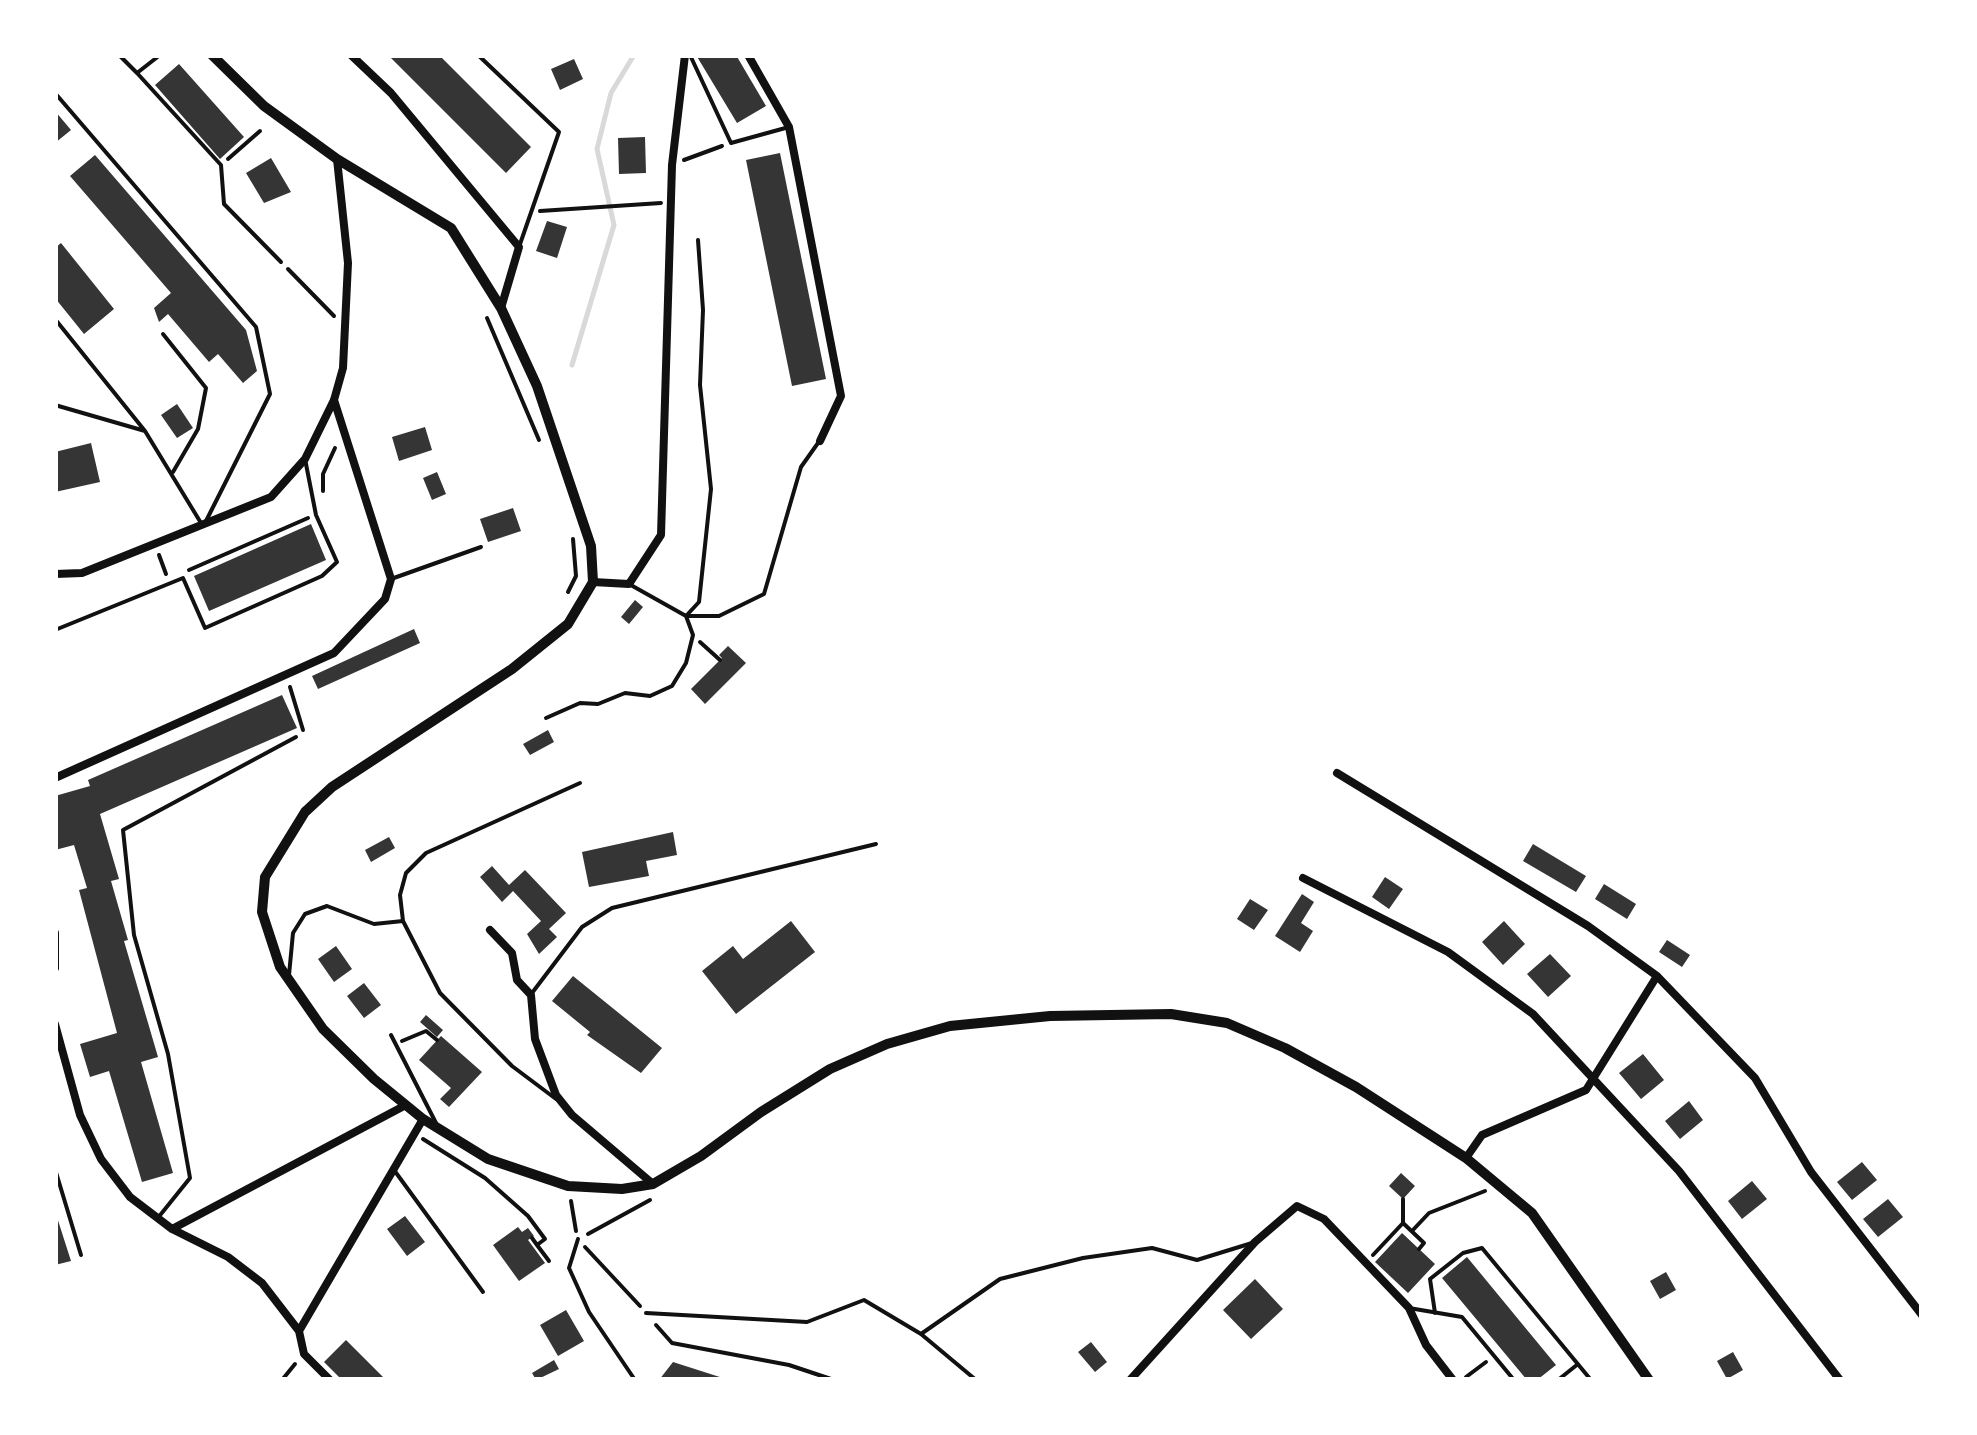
<!DOCTYPE html>
<style>
body{margin:0}
#map{position:relative;width:1977px;height:1435px;overflow:hidden;background:#fff;font-family:Lato,sans-serif}
canvas{display:block}
.frame{position:absolute;inset:0;border:58px solid #fff;pointer-events:none}
</style>
<div id="map">
<canvas width="1977" height="1435"></canvas>
<div class="frame"></div>
</div>
<script>
const c = document.querySelector('canvas').getContext('2d');
c.lineJoin = 'round';
const poly = rows => new Path2D(rows.map(r => 'M' + r).join(''));
function strokePath(path, color, width, dash) { c.strokeStyle = color; c.lineWidth = width; c.lineCap = dash ? 'butt' : 'round'; c.setLineDash(dash || []); c.stroke(path); }
function paint(path, color) { c.fillStyle = color; c.fill(path, 'evenodd'); }
strokePath(poly([
 [572,365,614,225,597,149,611,93,634,55]
]), '#d9d9d9', 5);
paint(poly([
 [388,55,439,55,531,147,506,173],
 [696,55,736,55,766,106,737,123],
 [574,59,583,79,560,90,551,69],
 [179,64,244,137,220,159,155,85],
 [55,111,71,130,55,143],
 [645,137,646,173,619,174,618,138],
 [780,153,826,379,792,386,746,160],
 [95,155,246,330,257,371,243,383,218,354,209,362,168,314,159,322,154,308,171,293,70,176],
 [271,158,291,192,264,203,246,173],
 [547,221,567,227,557,258,536,251],
 [61,243,114,309,84,334,55,298,55,248],
 [177,404,193,428,177,438,161,415],
 [425,427,432,450,399,461,392,437],
 [91,443,100,482,55,492,55,452],
 [437,472,446,494,432,500,423,478],
 [513,508,521,531,488,542,480,519],
 [311,524,326,560,209,611,194,576],
 [635,600,643,607,629,624,621,617],
 [414,629,420,643,318,689,312,676],
 [728,646,746,663,705,704,691,689,722,658,719,655],
 [282,695,297,728,100,814,119,879,111,881,128,940,124,941,158,1057,141,1062,173,1173,142,1182,109,1071,90,1077,80,1044,117,1033,79,890,87,888,74,845,55,850,55,796,90,786,88,780],
 [548,730,554,742,530,755,523,744],
 [673,832,677,855,646,861,649,876,589,887,582,852],
 [389,837,395,848,371,862,365,850],
 [1533,844,1586,876,1576,892,1523,861],
 [492,866,509,885,525,870,566,913,549,929,557,937,539,954,527,934,541,921,513,891,502,902,480,877],
 [1385,877,1403,889,1389,909,1372,897],
 [1604,884,1636,904,1627,919,1595,899],
 [1302,894,1314,902,1301,923,1313,931,1300,952,1275,936],
 [1250,899,1268,910,1254,930,1237,919],
 [791,921,815,952,736,1014,702,971,733,946,743,959],
 [1504,921,1525,944,1503,965,1482,942],
 [1667,940,1690,955,1682,967,1659,952],
 [336,946,352,969,334,982,318,959],
 [1550,954,1571,976,1548,997,1527,974],
 [573,976,662,1048,641,1073,587,1035,590,1032,552,1001],
 [364,983,381,1005,364,1018,347,996],
 [426,1015,443,1030,437,1037,420,1022],
 [441,1036,482,1072,449,1107,440,1099,451,1088,419,1060],
 [1643,1054,1664,1080,1641,1099,1619,1073],
 [1689,1101,1703,1120,1680,1139,1665,1121],
 [1862,1162,1877,1180,1852,1200,1837,1182],
 [1401,1173,1415,1186,1403,1199,1389,1186],
 [1752,1181,1767,1199,1742,1219,1728,1201],
 [1888,1199,1903,1217,1878,1237,1863,1219],
 [55,1211,71,1261,55,1265],
 [405,1216,425,1242,407,1256,387,1229],
 [518,1227,522,1232,528,1228,534,1236,528,1240,545,1263,519,1281,493,1245],
 [1402,1233,1435,1264,1408,1293,1375,1262],
 [1467,1257,1556,1365,1537,1380,1527,1380,1442,1278],
 [1666,1272,1676,1290,1660,1299,1650,1281],
 [1255,1279,1283,1309,1251,1339,1223,1310],
 [566,1310,584,1341,558,1356,540,1325],
 [346,1340,386,1380,342,1380,324,1362],
 [1091,1342,1107,1362,1095,1372,1078,1352],
 [1733,1352,1743,1370,1727,1379,1717,1361],
 [554,1360,559,1369,536,1380,532,1373],
 [673,1362,726,1379,726,1380,659,1380]
]), '#353535');
strokePath(poly([
 [228,159,260,131],
 [684,160,722,146],
 [540,211,661,203],
 [288,269,334,316],
 [487,318,539,440],
 [323,491,323,474,335,448],
 [159,555,166,574],
 [189,570,308,518],
 [568,592,576,576,573,539],
 [700,642,720,660],
 [290,687,303,730],
 [402,1041,426,1031,437,1040],
 [423,1139,485,1178,528,1216,545,1239,537,1245,532,1238],
 [571,1201,576,1231],
 [1403,1223,1403,1199],
 [1412,1231,1429,1213,1485,1191],
 [588,1234,650,1200],
 [537,1245,549,1261],
 [585,1247,640,1306],
 [1373,1255,1403,1223,1424,1243,1419,1249],
 [656,1325,672,1343,789,1365,834,1380],
 [1466,1377,1486,1362],
 [282,1380,295,1364]
]), '#111', 4);
strokePath(poly([
 [119,55,137,73],
 [160,55,137,73,221,165,224,204,281,262],
 [478,55,559,132,519,247],
 [690,55,731,143,789,127],
 [55,93,256,327,270,394,206,521],
 [55,319,145,431],
 [163,334,206,388,198,429,173,472],
 [55,405,145,431,201,523],
 [391,579,481,547],
 [629,584,686,616,719,616,764,594,801,467,818,443],
 [55,630,183,578,205,628,322,576,337,562,316,515,305,459],
 [546,718,580,703,598,704,625,693,650,696,672,686,686,663,693,635,686,616,699,602,711,489,700,385,703,310,698,240],
 [289,975,293,933,305,914,327,906,374,924,403,921],
 [532,993,582,927,612,908,876,844],
 [391,1035,437,1125],
 [556,1099,512,1066,440,993,403,921,400,895,406,873,426,853,580,783],
 [55,1169,81,1255],
 [394,1170,483,1292],
 [157,1219,190,1178,168,1054,134,935,123,830,296,737],
 [578,1239,569,1268,589,1312,635,1380],
 [1409,1308,1462,1317,1514,1380],
 [646,1313,807,1322,864,1300,921,1334,976,1380],
 [1435,1313,1430,1279,1463,1253,1482,1248,1591,1380],
 [921,1334,1000,1279,1083,1258,1152,1248,1197,1260,1252,1243],
 [1558,1380,1578,1364]
]), '#111', 4);
strokePath(poly([
 [351,55,391,93,519,247,501,308],
 [748,55,789,127,841,396,820,441],
 [55,574,82,573,271,497,305,459,334,400,343,368,348,263,337,159],
 [593,582,629,584,661,535,672,165,685,55],
 [1337,773,1588,926,1657,976,1755,1078,1811,1172,1922,1315],
 [55,778,334,653,385,599,391,579,334,400],
 [1303,878,1448,952,1533,1014,1679,1171,1840,1380],
 [490,930,512,953,517,980,531,995,535,1039,556,1095,572,1115,653,1184],
 [55,933,55,968],
 [55,1024,80,1115,101,1159,130,1197,172,1229,228,1257,262,1283,299,1331,304,1354,330,1380],
 [1466,1158,1482,1135,1586,1090,1657,976],
 [172,1229,404,1106],
 [299,1331,423,1119],
 [1130,1380,1255,1242,1297,1206,1324,1219,1409,1308,1426,1345,1453,1380]
]), '#111', 8);
strokePath(poly([
 [212,55,264,106,337,159,451,228,501,308,537,386,591,546,593,582,568,624,512,669,332,787,305,812,265,877,262,912,280,967,323,1029,374,1079,423,1119,488,1159,568,1186,622,1189,653,1184,701,1156,761,1112,830,1069,887,1044,950,1026,1050,1016,1171,1014,1227,1023,1285,1048,1356,1087,1466,1158,1532,1213,1649,1380]
]), '#111', 10);
</script>
